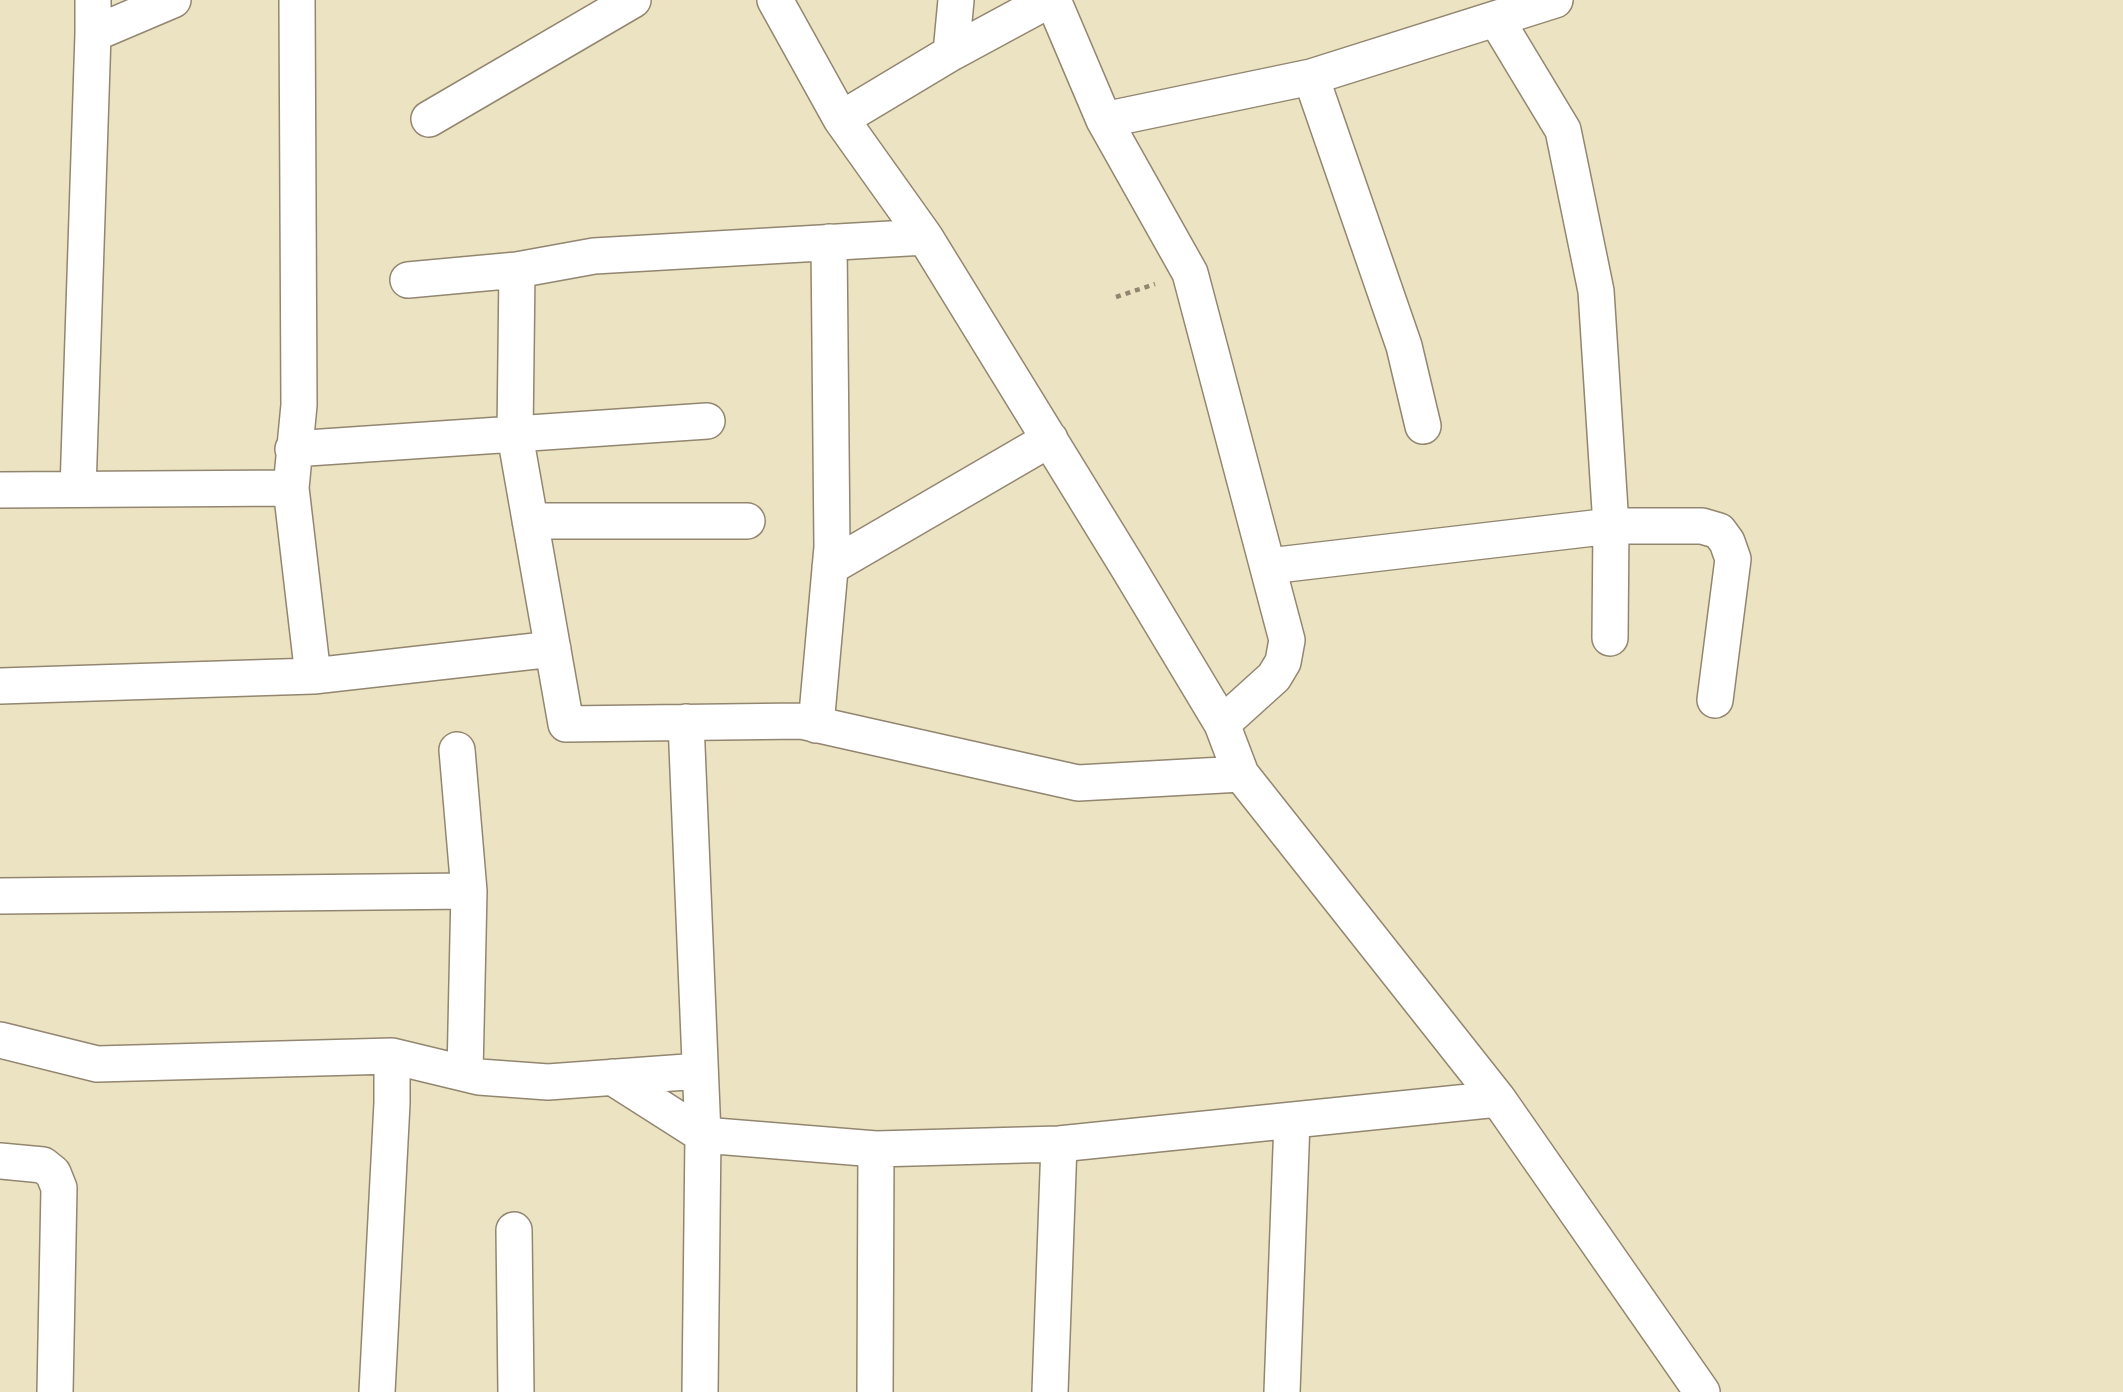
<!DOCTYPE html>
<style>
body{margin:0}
canvas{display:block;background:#ebe3c2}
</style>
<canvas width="2123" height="1392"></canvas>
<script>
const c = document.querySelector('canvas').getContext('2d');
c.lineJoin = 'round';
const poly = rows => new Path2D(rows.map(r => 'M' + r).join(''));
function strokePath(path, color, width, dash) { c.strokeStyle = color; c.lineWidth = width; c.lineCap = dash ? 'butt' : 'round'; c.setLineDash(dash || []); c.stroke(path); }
const minor = poly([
 [93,0,93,34],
 [297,0,299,405,291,488,313,676],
 [775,0,841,119,925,237,1129,569,1222,724,1241,774,1498,1099,1702,1392],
 [1053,0,1104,120,1190,273,1287,640,1283,662,1274,677,1222,724],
 [1496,19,1563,130,1596,291,1611,526,1610,638],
 [951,53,956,0],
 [1311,77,1404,346,1423,426],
 [429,119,633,0],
 [841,119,951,53,1049,0],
 [1104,120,1311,77,1555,0],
 [517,270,515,435,566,724,801,721,1078,783,1241,774],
 [408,280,517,270,594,256,925,237],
 [293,449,707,421],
 [78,489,93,34,173,0],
 [0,490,291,488],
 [530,521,747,521],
 [1269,566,1611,526,1702,526,1719,531,1727,542,1733,559,1715,700],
 [830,567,1050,439],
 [0,686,313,676,553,649],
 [686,722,703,1135,700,1392],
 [816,725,832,547,829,242],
 [457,750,469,891,465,1073],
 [0,896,469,891],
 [0,1040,97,1064,392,1056,479,1077,548,1082,700,1071],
 [612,1077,703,1135,876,1149,1059,1144,1498,1099],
 [0,1161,43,1165,53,1173,59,1188,55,1392],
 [514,1230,516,1392],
 [377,1392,392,1103,392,1056],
 [875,1392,876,1149],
 [1050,1392,1059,1144],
 [1282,1392,1292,1121]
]);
strokePath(minor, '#938670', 38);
strokePath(poly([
 [1116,297,1155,284]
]), '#938670', 4.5, [5, 5]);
strokePath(minor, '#fff', 35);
</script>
